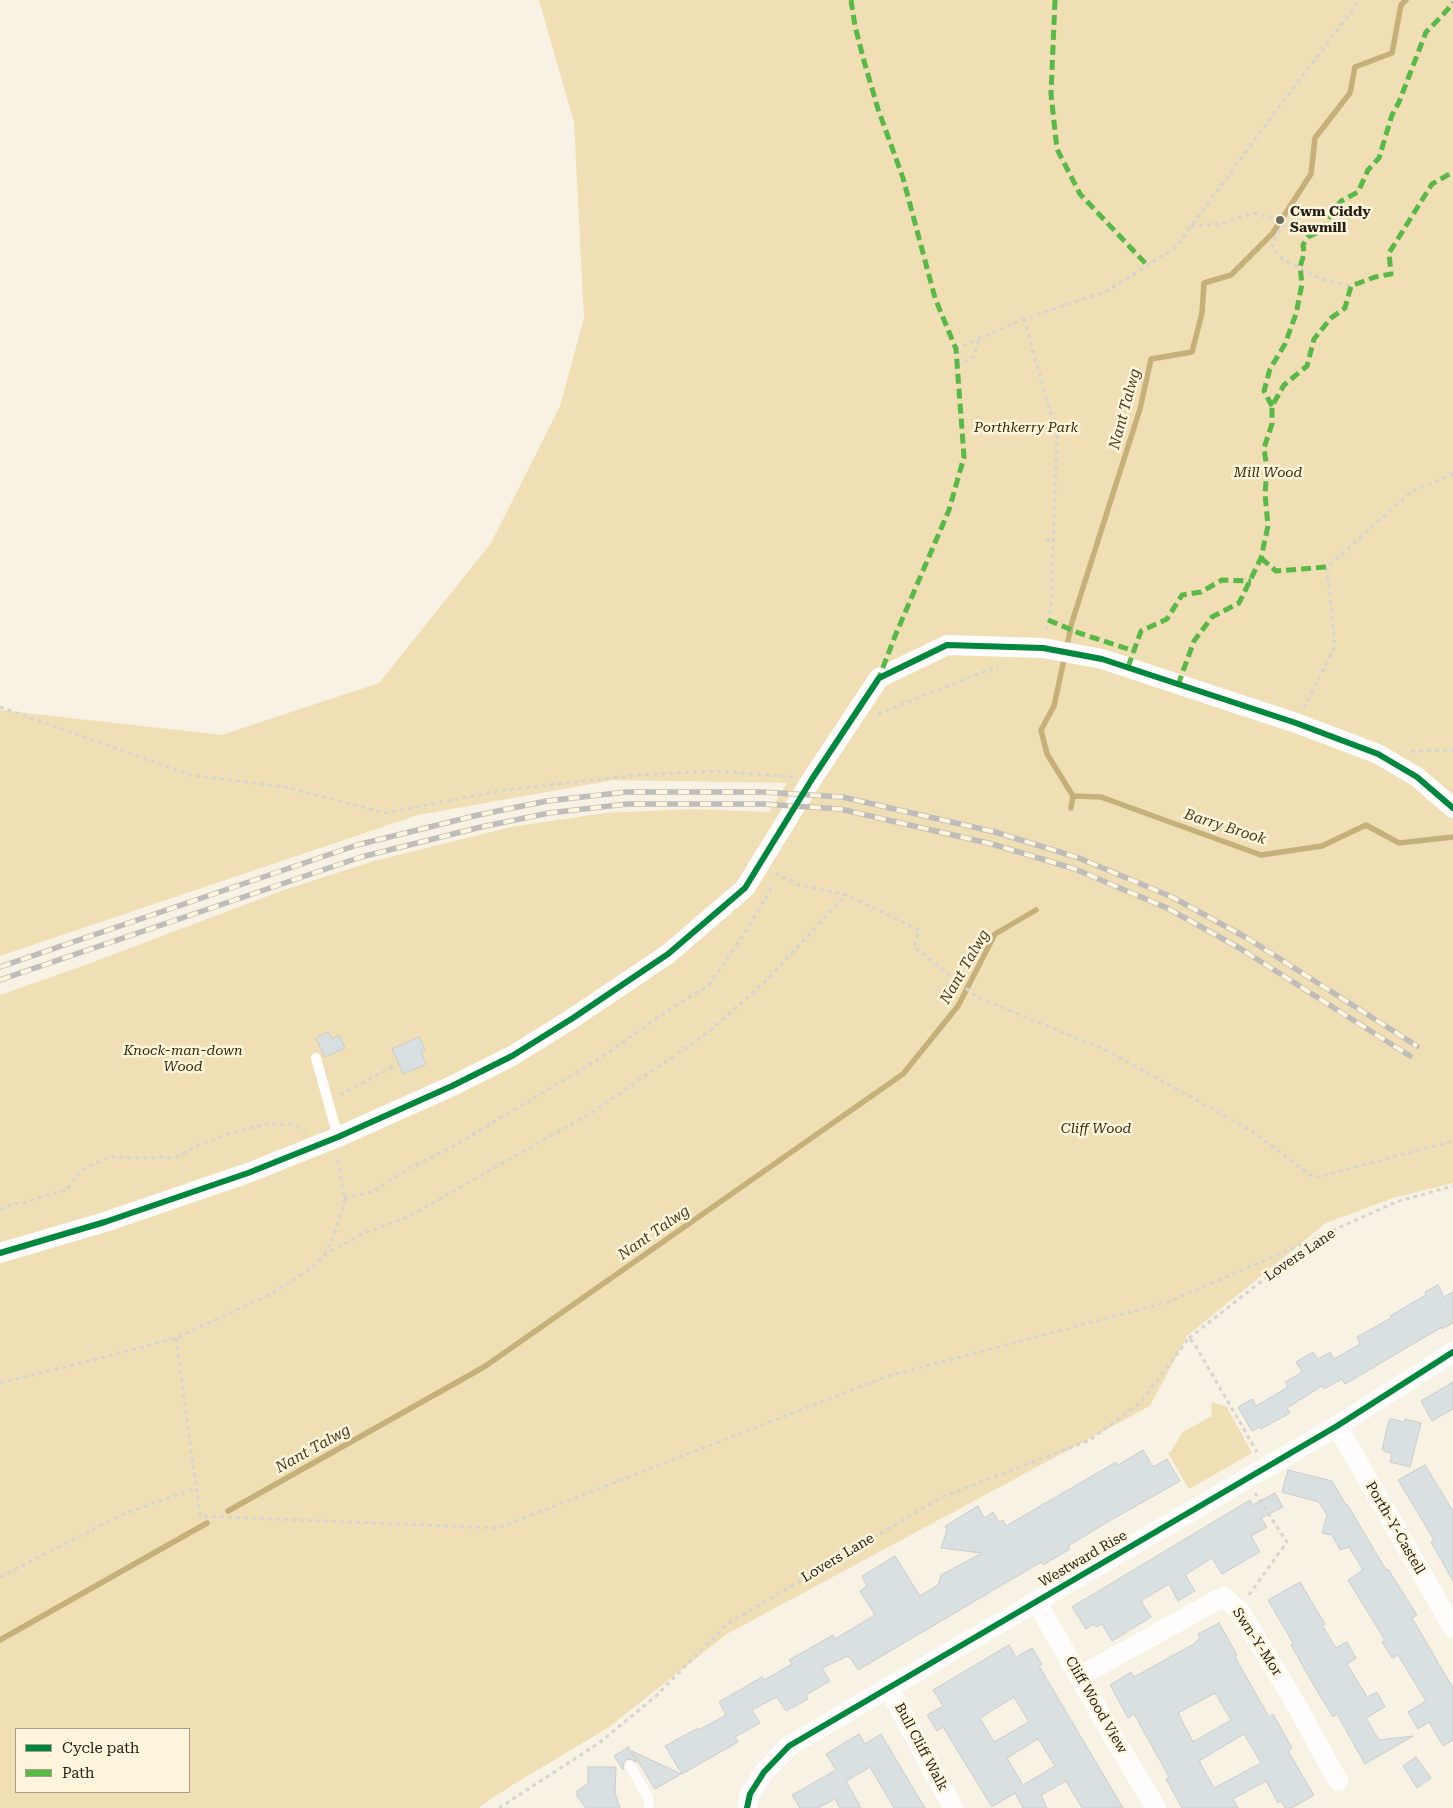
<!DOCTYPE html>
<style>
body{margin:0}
#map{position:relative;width:1453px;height:1808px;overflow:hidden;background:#f7f2e4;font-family:"Roboto Serif",serif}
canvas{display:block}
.legend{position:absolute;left:15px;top:1728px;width:175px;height:65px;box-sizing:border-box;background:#fff5dc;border:1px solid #a79f8d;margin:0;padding:6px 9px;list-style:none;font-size:15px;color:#221f16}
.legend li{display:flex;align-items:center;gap:10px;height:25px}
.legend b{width:25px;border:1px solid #a79f8d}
</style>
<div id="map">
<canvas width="1453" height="1808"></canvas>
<ul class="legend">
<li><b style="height:6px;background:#00873e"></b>Cycle path</li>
<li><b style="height:6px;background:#58b947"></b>Path</li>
</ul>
</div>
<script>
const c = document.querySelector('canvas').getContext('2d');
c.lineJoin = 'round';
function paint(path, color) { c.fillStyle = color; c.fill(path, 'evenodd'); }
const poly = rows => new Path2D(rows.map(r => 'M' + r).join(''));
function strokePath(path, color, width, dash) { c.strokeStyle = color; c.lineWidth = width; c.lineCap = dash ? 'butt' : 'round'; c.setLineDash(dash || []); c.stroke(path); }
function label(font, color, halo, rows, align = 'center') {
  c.font = font + ' "Roboto Serif",serif'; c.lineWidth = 5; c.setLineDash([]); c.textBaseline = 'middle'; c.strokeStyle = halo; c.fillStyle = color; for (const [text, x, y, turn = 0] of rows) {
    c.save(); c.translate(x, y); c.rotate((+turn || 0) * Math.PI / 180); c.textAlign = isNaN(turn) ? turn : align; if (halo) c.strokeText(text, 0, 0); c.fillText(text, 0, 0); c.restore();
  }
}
paint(poly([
 [539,0,1453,0,1453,1183,1393,1198,1326,1223,1187,1336,1150,1406,727,1634,609,1727,514,1784,478,1808,0,1808,0,995,88,964,284,890,374,861,511,827,604,813,692,809,769,812,787,783,614,780,418,815,0,956,0,710,222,735,379,683,491,543,560,406,584,318,574,122],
 [16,1729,189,1729,189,1792,16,1792],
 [1211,1402,1227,1407,1252,1453,1189,1489,1168,1453,1171,1451,1183,1432,1212,1416]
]), '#f0dfb4');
strokePath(poly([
 [1073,796,1101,797,1261,855,1322,846,1366,825,1399,843,1453,837],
 [1071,808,1073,796,1047,754,1041,730,1054,706,1072,622,1140,409,1151,359,1192,352,1202,313,1204,283,1231,275,1272,234,1311,174,1315,138,1350,93,1355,67,1392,53,1401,5,1406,0],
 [228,1511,484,1367,903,1074,958,1006,995,934,1036,910],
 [0,1640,207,1523]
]), '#c5b07a', 5.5);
const building = poly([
 [328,1032,332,1039,339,1035,345,1048,325,1057,316,1038,328,1032],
 [419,1037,425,1050,421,1052,426,1064,403,1074,392,1049,419,1037],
 [1438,1285,1444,1297,1453,1292,1453,1323,1442,1329,1442,1327,1345,1384,1342,1379,1324,1389,1322,1386,1287,1408,1290,1413,1261,1429,1259,1427,1252,1431,1238,1407,1252,1399,1256,1406,1288,1387,1285,1382,1302,1372,1296,1362,1313,1352,1318,1359,1330,1352,1334,1359,1360,1344,1357,1337,1391,1318,1390,1316,1426,1295,1425,1292,1438,1285],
 [1453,1382,1453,1409,1432,1421,1421,1401,1453,1382],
 [1392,1419,1404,1422,1405,1419,1421,1423,1410,1467,1390,1462,1392,1454,1382,1450,1389,1420,1392,1420,1392,1419],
 [1143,1450,1153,1467,1167,1459,1180,1481,1104,1524,1068,1546,1070,1549,1043,1565,1041,1562,1031,1568,858,1670,850,1657,849,1658,848,1656,822,1668,830,1681,806,1695,808,1699,786,1711,777,1697,752,1710,760,1723,735,1737,738,1742,682,1774,665,1746,698,1728,699,1730,726,1715,719,1702,762,1677,764,1680,792,1664,789,1660,833,1635,835,1639,875,1615,860,1591,867,1586,862,1576,895,1556,920,1596,938,1585,941,1575,982,1553,941,1548,947,1530,945,1526,978,1506,984,1518,993,1512,999,1522,1003,1520,1006,1526,1116,1462,1118,1465,1143,1450],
 [1425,1465,1453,1511,1453,1581,1431,1542,1434,1540,1398,1480,1425,1465],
 [1288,1470,1332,1481,1346,1505,1347,1504,1386,1570,1388,1569,1413,1609,1417,1615,1412,1618,1453,1688,1453,1740,1443,1746,1429,1722,1418,1729,1408,1712,1426,1701,1398,1655,1392,1658,1382,1642,1385,1640,1348,1580,1363,1570,1349,1547,1340,1550,1332,1535,1322,1533,1327,1515,1319,1502,1282,1492,1288,1470],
 [1275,1493,1283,1507,1261,1518,1267,1527,1251,1536,1260,1552,1222,1574,1212,1558,1185,1575,1195,1591,1178,1601,1169,1584,1141,1601,1151,1617,1112,1641,1102,1624,1096,1627,1094,1624,1086,1629,1072,1607,1250,1500,1253,1505,1275,1493],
 [1300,1582,1325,1624,1322,1625,1336,1648,1347,1642,1356,1658,1347,1664,1367,1697,1377,1692,1385,1707,1366,1718,1379,1740,1413,1736,1365,1764,1337,1714,1333,1717,1313,1684,1291,1645,1293,1643,1268,1600,1300,1582],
 [1219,1623,1237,1655,1235,1657,1269,1717,1273,1714,1292,1748,1288,1751,1314,1795,1292,1808,1285,1808,1281,1801,1278,1803,1266,1781,1233,1799,1238,1808,1182,1808,1166,1779,1169,1777,1134,1714,1128,1718,1110,1685,1131,1672,1134,1677,1161,1662,1194,1644,1200,1638,1198,1634,1219,1623],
 [1215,1693,1231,1720,1193,1742,1178,1713,1215,1693],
 [1244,1734,1261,1763,1214,1788,1199,1761,1244,1734],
 [1009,1645,1016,1657,1032,1648,1042,1664,1039,1666,1123,1808,1082,1808,1066,1781,1041,1795,1047,1808,1023,1808,1015,1793,992,1807,943,1727,937,1731,927,1715,943,1706,933,1690,1009,1645],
 [1014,1697,1029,1722,994,1742,980,1718,1014,1697],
 [1038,1739,1055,1766,1023,1785,1007,1758,1038,1739],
 [859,1734,865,1744,881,1734,925,1808,894,1808,870,1767,846,1781,861,1808,840,1808,835,1799,818,1808,800,1808,792,1795,836,1770,826,1754,859,1734],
 [628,1747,637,1762,630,1759,626,1760,624,1763,623,1770,614,1756,628,1747],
 [632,1751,681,1774,655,1789,632,1751],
 [1416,1757,1431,1778,1417,1788,1403,1766,1416,1757],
 [588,1767,616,1767,615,1793,620,1808,586,1808,577,1796,577,1791,588,1783,588,1767]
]);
paint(building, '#d9e0e2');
strokePath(building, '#caccc9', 1);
strokePath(poly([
 [1191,226,1219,224,1253,213,1275,219,1284,224,1272,244,1279,257,1321,279,1351,286],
 [1024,319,1057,435,1051,606,1046,631],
 [956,349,1024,319,1107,291,1175,248,1273,115,1360,0],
 [957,365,974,357,979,339],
 [1046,540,1053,541],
 [0,707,191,775,286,787,385,813,504,790,638,775,716,771,793,777],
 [1304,708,1335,646,1327,567,1412,491,1453,474],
 [878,714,998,666],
 [1411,751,1453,750],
 [775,873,799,885,847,895,919,930,914,947,977,997,1110,1052,1252,1131,1314,1178,1453,1141],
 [340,1095,396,1065],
 [344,1198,372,1192,410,1168,452,1147,602,1057,670,1009,709,985,744,934,770,891,771,883],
 [0,1210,13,1204,24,1203,46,1195,67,1190,81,1170,109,1157,152,1158,161,1157,168,1158,179,1156,200,1144,212,1141,230,1133,271,1123,284,1125,293,1124,305,1130],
 [1325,1234,1396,1202,1453,1186],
 [324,1255,331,1242,345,1203,337,1156],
 [176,1338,200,1516,498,1528,885,1377,1168,1302,1326,1234],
 [1189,1338,1263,1280,1320,1238],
 [0,1383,78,1364,176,1338,271,1294,313,1267,324,1255,364,1233,408,1217,591,1113,706,1034,767,980,836,905,847,895],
 [0,1577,121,1515,196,1488],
 [1249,1595,1287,1542,1255,1493],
 [499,1808,599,1743,656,1696,727,1624,942,1497,1090,1440,1141,1402,1189,1338,1194,1343,1257,1452]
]), '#d6d4d0', 3, [4, 4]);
strokePath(poly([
 [316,1058,338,1137],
 [630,1766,648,1797,649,1808]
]), '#fefdfb', 10);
strokePath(poly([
 [0,1253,105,1222,248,1173,338,1137,452,1086,512,1056,573,1018,668,954,745,888,812,779,879,678,947,645,1043,648,1102,659,1296,723,1378,754,1417,777,1453,808],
 [1337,1426,1453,1628],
 [1036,1601,1117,1743,1156,1808],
 [1080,1676,1223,1597,1239,1610,1293,1699,1338,1781],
 [888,1687,953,1808],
 [747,1808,750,1794,764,1772,789,1746,1337,1426,1453,1352]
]), '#fefdfb', 20);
const rail = poly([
 [0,967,357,845,478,815,547,801,626,792,763,792,842,797,995,832,1079,858,1172,897,1247,938,1417,1046],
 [0,980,361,857,481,827,549,813,627,804,763,804,840,809,992,844,1075,869,1167,908,1241,949,1410,1056]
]);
strokePath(rail, '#bfbdba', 5.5);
strokePath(rail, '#fff5dc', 4, [11]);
strokePath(poly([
 [851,0,855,26,864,61,878,109,903,178,935,298,956,349,964,457,949,510,895,636,879,678],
 [1055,0,1051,94,1057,149,1080,194,1147,265],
 [1272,406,1264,391,1270,369,1285,344,1296,314,1302,284,1300,267,1304,254,1303,245,1308,237,1323,230,1327,220,1341,201,1358,192,1368,170,1379,158,1392,115,1399,102,1426,32,1441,17,1453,3],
 [1261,558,1276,571,1327,567],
 [1048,620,1079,633,1134,651],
 [1128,667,1141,631,1167,619,1182,595,1201,592,1222,580,1251,581],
 [1178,685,1194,641,1212,617,1239,603,1261,558,1268,526,1265,494,1267,469,1264,448,1272,424,1272,406,1284,385,1307,366,1314,339,1331,318,1345,308,1351,286,1375,277,1391,274,1389,253,1432,184,1453,172]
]), '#58b947', 5, [10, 5]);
strokePath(poly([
 [0,1253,105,1222,248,1173,338,1137,452,1086,512,1056,573,1018,668,954,745,888,812,779,879,678,947,645,1043,648,1102,659,1296,723,1378,754,1417,777,1453,808],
 [747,1808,750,1794,764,1772,789,1746,1337,1426,1453,1352]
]), '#00873e', 6);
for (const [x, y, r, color] of [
 [1280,220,5,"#6d695e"]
]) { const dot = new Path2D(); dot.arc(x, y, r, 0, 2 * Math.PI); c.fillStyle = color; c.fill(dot); strokePath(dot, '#fff5dc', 2); }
label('bold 14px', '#221f16', '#fff5dc', [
 ["Cwm Ciddy",1290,212],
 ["Sawmill",1290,228]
], 'left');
label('italic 14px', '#352908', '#fff5dc', [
 ["Porthkerry Park",1026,428],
 ["Mill Wood",1268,473],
 ["Knock-man-down",183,1051],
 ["Wood",183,1067],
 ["Cliff Wood",1096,1129]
]);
label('14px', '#221f16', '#fff5dc', [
 ["Lovers Lane",1300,1255,-34],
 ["Porth-Y-Castell",1395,1528,60],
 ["Lovers Lane",838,1558,-31],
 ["Westward Rise",1083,1559,-30],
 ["Swn-Y-Mor",1257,1642,57],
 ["Cliff Wood View",1096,1705,60],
 ["Bull Cliff Walk",921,1747,62]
]);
label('italic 15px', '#483b1b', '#fff5dc', [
 ["Nant Talwg",1125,409,-75],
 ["Barry Brook",1225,827,18],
 ["Nant Talwg",965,967,-60],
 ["Nant Talwg",654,1233,-35],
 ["Nant Talwg",313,1449,-29]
]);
</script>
